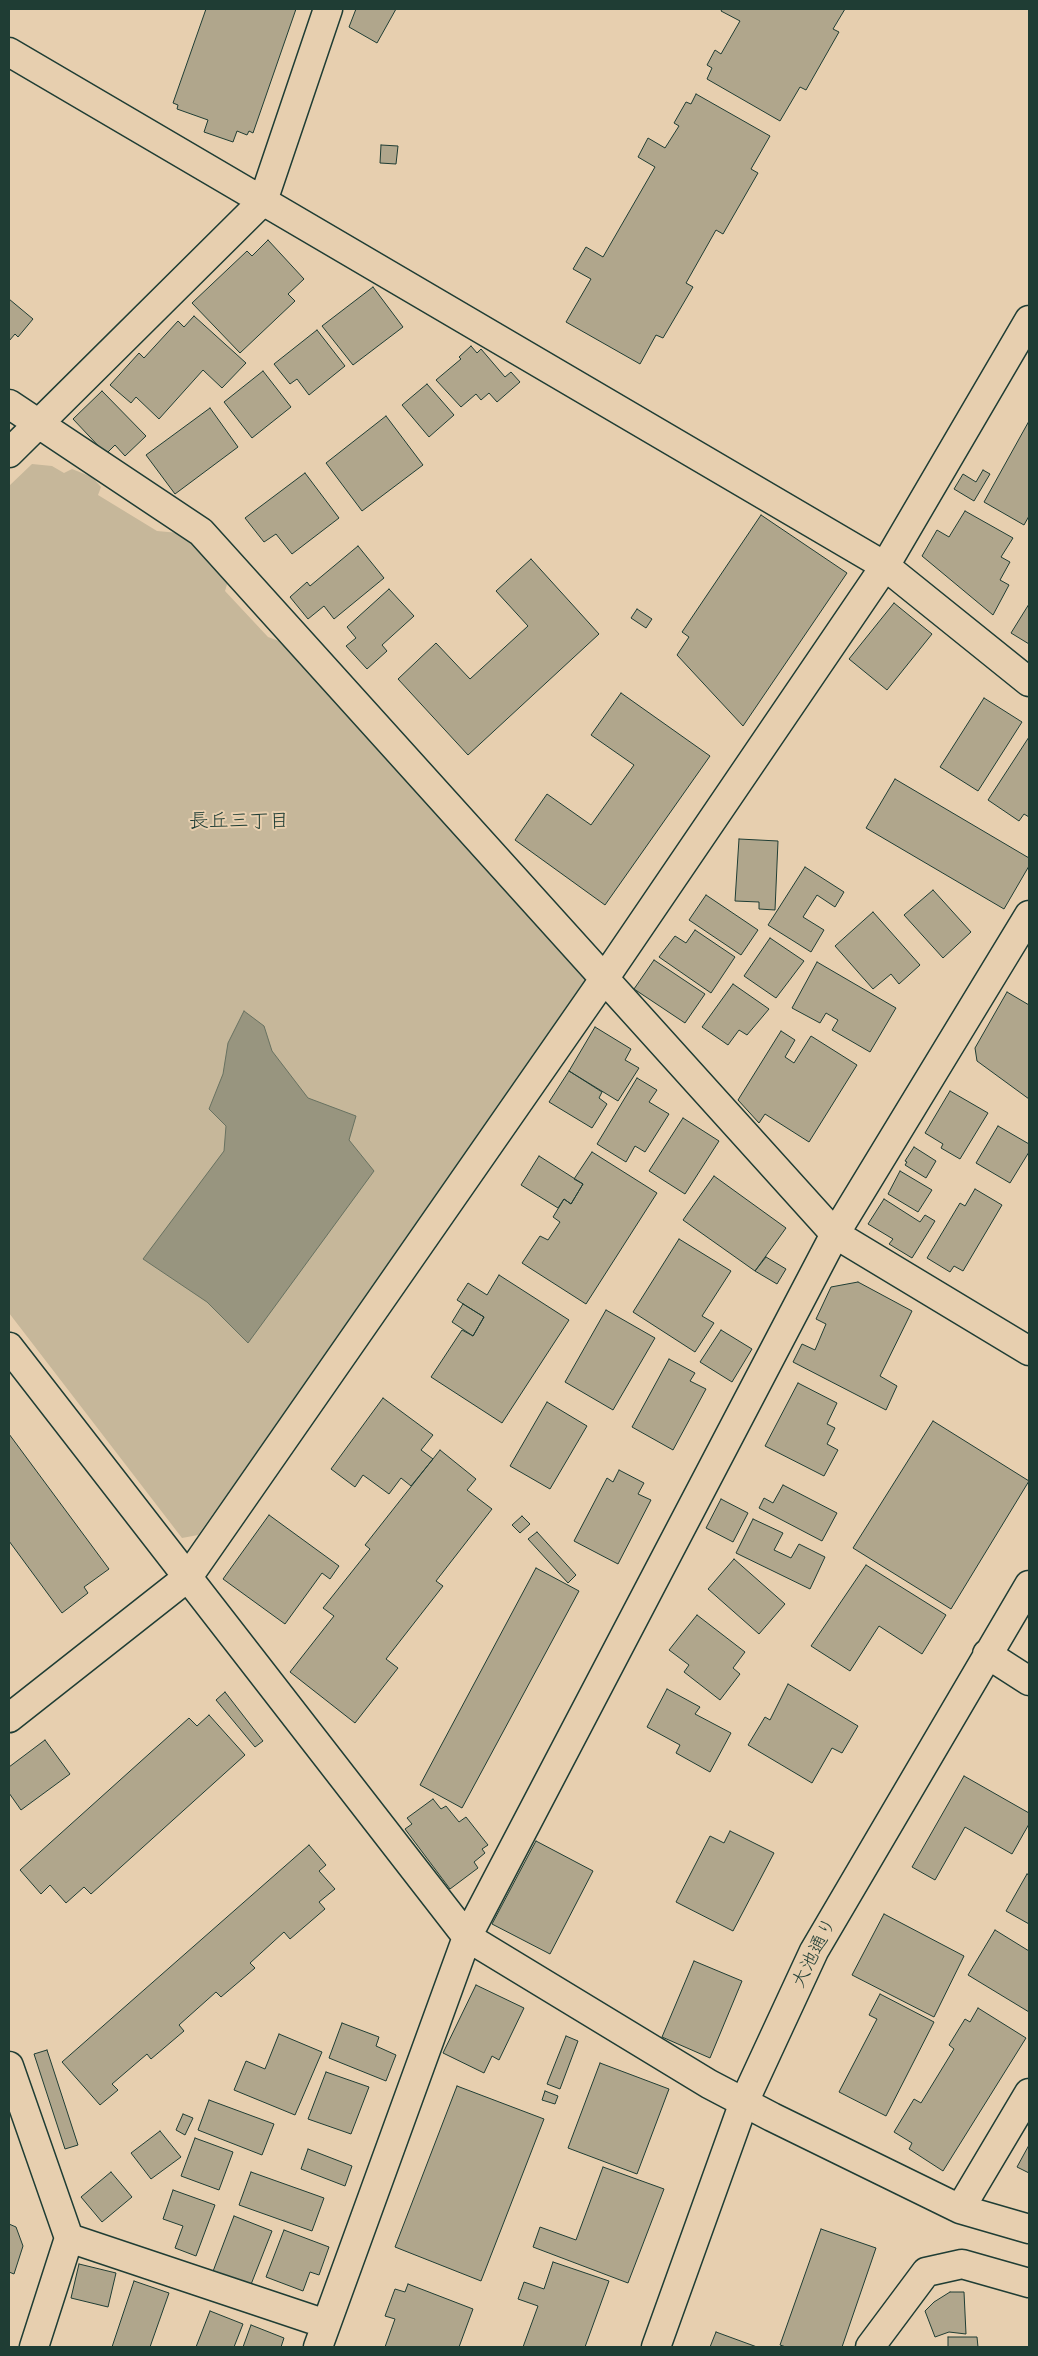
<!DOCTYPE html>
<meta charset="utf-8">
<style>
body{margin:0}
#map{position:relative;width:1038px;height:2356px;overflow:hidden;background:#e7cfaf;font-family:Sriracha,sans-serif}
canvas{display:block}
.frame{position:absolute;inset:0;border:10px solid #1f3d34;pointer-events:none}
</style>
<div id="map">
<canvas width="1038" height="2356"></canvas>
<div class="frame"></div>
</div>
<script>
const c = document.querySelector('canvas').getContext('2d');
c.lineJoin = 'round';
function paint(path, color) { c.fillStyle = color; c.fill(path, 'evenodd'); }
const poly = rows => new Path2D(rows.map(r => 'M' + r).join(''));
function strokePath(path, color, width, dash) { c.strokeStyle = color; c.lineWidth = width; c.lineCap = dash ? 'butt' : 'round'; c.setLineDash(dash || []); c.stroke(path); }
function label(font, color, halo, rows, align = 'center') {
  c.font = font + ' Sriracha,"Klee One",sans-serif'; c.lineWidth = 4; c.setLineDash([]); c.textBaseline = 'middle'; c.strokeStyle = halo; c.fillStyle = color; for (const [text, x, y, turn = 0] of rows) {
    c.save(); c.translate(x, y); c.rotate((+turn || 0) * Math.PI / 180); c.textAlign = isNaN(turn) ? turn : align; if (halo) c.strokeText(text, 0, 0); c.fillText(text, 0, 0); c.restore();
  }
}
paint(poly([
 [32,464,52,466,64,473,72,469,92,477,101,487,98,495,157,531,179,533,214,563,228,581,225,591,268,637,279,641,297,656,387,754,406,780,447,822,509,853,546,893,591,980,198,1535,182,1538,9,1313,9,486]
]), '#c6b79a');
const water = poly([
 [244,1011,264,1026,272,1051,308,1098,356,1116,349,1140,374,1171,248,1343,207,1302,143,1259,224,1151,226,1126,209,1109,223,1074,228,1043,244,1011]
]);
paint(water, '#98957f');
strokePath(water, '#687261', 1);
const building = poly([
 [206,9,296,9,253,133,249,131,247,135,237,131,233,142,204,132,208,120,177,109,178,105,173,103,206,9],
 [356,9,396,9,377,43,349,27,356,9],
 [722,9,845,9,833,29,839,32,806,90,800,87,780,121,707,79,712,68,707,65,715,50,721,54,740,21,721,11,722,9],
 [696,94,770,136,751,169,758,173,723,234,716,230,686,283,693,287,663,338,656,335,640,364,566,322,591,279,573,269,586,247,603,257,655,167,638,157,648,138,665,148,679,126,674,123,686,102,691,104,696,94],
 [381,145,398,146,396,164,380,163,381,145],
 [268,240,304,279,288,294,295,301,240,353,192,303,247,251,252,256,268,240],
 [373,287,403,327,353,365,322,326,373,287],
 [9,299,33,319,18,337,15,334,9,341,9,299],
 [194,316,246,363,222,388,203,370,159,419,136,397,131,403,110,385,139,353,144,358,178,321,184,327,194,316],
 [317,330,345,366,309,395,297,379,290,384,274,364,317,330],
 [471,346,477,353,481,349,505,377,511,372,520,382,497,402,489,393,481,400,476,394,461,407,436,380,461,359,459,357,471,346],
 [263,371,291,407,252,438,224,402,263,371],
 [427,384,454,415,429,437,402,405,427,384],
 [102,391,146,436,125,456,115,445,106,454,73,419,102,391],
 [210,408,238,447,175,494,146,455,210,408],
 [386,416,423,465,362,511,326,463,386,416],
 [1029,421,1029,516,1024,525,984,502,1029,421],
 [983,470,990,474,974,501,954,489,963,474,976,482,983,470],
 [305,473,339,518,292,554,276,534,264,542,245,518,305,473],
 [965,511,1013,538,1001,557,1010,562,1000,580,1009,585,993,615,922,556,937,530,949,537,965,511],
 [761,515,847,573,743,726,677,655,689,637,682,632,761,515],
 [358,546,384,578,334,619,324,606,308,619,290,597,307,582,310,586,358,546],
 [531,559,599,634,468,755,398,679,436,643,470,679,528,626,496,591,531,559],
 [389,589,414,616,382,645,387,651,367,669,346,646,356,638,347,627,389,589],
 [894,603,932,634,887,690,849,659,894,603],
 [1029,604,1029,644,1011,633,1029,604],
 [637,609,652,619,646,628,631,618,637,609],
 [621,693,710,756,605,905,515,840,547,794,591,825,634,765,591,735,621,693],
 [984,698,1022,722,978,791,940,767,984,698],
 [1029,737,1029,817,1024,814,1019,821,988,800,1029,737],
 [895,779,1029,858,1029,866,1004,909,866,828,895,779],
 [739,839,778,841,775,910,759,909,759,902,735,901,739,839],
 [805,867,844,892,835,907,817,895,803,917,824,930,811,952,768,925,805,867],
 [933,890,971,932,943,958,904,915,933,890],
 [706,895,758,930,741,955,689,920,706,895],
 [873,912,920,965,899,984,891,974,873,989,835,946,873,912],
 [695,930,735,957,711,993,659,957,675,936,686,943,695,930],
 [770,938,804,961,776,998,744,976,770,938],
 [654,960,705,994,685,1023,634,989,654,960],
 [817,962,896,1008,870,1052,832,1030,838,1020,826,1013,820,1023,792,1008,817,962],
 [733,984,769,1009,747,1035,739,1030,728,1045,702,1027,733,984],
 [1007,992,1029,1005,1029,1099,977,1061,975,1048,1007,992],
 [595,1027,631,1049,625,1060,639,1068,618,1101,569,1071,595,1027],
 [781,1031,795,1040,785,1057,794,1063,811,1036,857,1065,809,1142,765,1114,759,1123,738,1100,781,1031],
 [569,1071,602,1092,599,1098,607,1104,592,1128,549,1102,569,1071],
 [637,1078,657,1090,649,1102,669,1114,645,1152,635,1146,626,1162,597,1144,637,1078],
 [950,1091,988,1113,960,1159,941,1148,943,1144,925,1133,950,1091],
 [683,1118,719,1141,685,1194,649,1171,683,1118],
 [998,1126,1029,1144,1029,1152,1010,1183,976,1163,998,1126],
 [914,1147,936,1161,926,1178,905,1165,907,1162,905,1161,914,1147],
 [592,1152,657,1193,586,1304,522,1263,540,1236,548,1240,560,1222,553,1217,564,1199,571,1204,583,1184,574,1179,592,1152],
 [539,1156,583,1184,571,1204,564,1199,558,1208,521,1185,539,1156],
 [900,1171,932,1190,918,1212,888,1194,900,1171],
 [714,1176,786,1228,755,1271,683,1220,714,1176],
 [975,1189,1002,1205,963,1271,954,1266,950,1272,927,1258,960,1203,965,1206,975,1189],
 [884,1199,920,1222,925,1215,935,1221,912,1258,889,1244,893,1239,868,1224,884,1199],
 [679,1239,731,1271,702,1316,714,1323,695,1352,633,1312,679,1239],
 [766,1257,786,1269,777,1284,755,1271,766,1257],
 [499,1275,569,1320,502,1423,431,1377,462,1330,473,1336,484,1317,457,1300,468,1283,487,1295,499,1275],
 [858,1282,912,1311,880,1376,897,1386,886,1410,793,1362,802,1344,815,1350,826,1324,816,1319,831,1287,858,1282],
 [463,1304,484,1317,473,1336,452,1322,463,1304],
 [606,1310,655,1338,613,1410,565,1382,606,1310],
 [721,1330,752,1349,732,1382,700,1362,721,1330],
 [669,1359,695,1373,690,1381,706,1389,673,1450,632,1427,669,1359],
 [798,1383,837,1403,827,1424,835,1428,827,1444,838,1450,824,1476,765,1446,798,1383],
 [383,1398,433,1435,421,1450,433,1459,411,1486,401,1478,389,1494,363,1475,355,1487,331,1469,383,1398],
 [547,1402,587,1426,550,1489,510,1466,547,1402],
 [933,1421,1029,1481,951,1609,853,1548,933,1421],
 [9,1434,109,1569,84,1587,88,1593,62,1613,9,1541,9,1434],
 [440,1450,476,1479,467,1490,492,1509,436,1581,443,1586,386,1659,398,1668,355,1723,290,1672,334,1616,323,1608,370,1549,365,1545,440,1450],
 [619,1470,644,1483,638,1494,651,1500,618,1564,574,1541,607,1478,613,1482,619,1470],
 [783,1485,837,1513,822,1541,759,1508,764,1498,773,1503,783,1485],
 [721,1499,748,1513,733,1542,706,1528,721,1499],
 [269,1515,339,1566,330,1579,322,1573,285,1624,223,1579,269,1515],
 [522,1516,530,1524,520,1533,512,1525,522,1516],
 [753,1519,783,1533,774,1550,791,1558,799,1544,825,1557,810,1589,736,1553,753,1519],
 [537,1532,576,1575,568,1583,528,1539,537,1532],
 [734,1559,785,1604,759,1634,708,1589,734,1559],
 [866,1565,946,1615,922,1654,879,1626,850,1671,811,1646,866,1565],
 [536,1568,579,1591,462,1808,420,1785,536,1568],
 [697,1615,745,1652,733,1668,740,1674,720,1700,684,1672,689,1665,669,1650,697,1615],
 [788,1684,858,1726,842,1753,832,1748,812,1783,748,1745,765,1717,770,1720,788,1684],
 [667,1689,700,1707,695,1714,731,1733,710,1772,676,1753,680,1745,647,1727,667,1689],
 [225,1692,263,1741,255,1747,216,1700,225,1692],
 [209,1715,245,1755,91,1894,84,1887,66,1903,50,1885,41,1894,20,1870,189,1718,197,1726,209,1715],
 [45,1740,70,1774,21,1810,9,1793,9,1767,45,1740],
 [964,1776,1029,1813,1029,1824,1012,1854,965,1827,935,1880,912,1867,964,1776],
 [433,1799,441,1809,446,1806,459,1822,466,1817,488,1845,482,1849,485,1853,474,1862,478,1868,450,1889,405,1829,412,1824,407,1818,433,1799],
 [730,1831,774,1853,733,1931,676,1902,710,1836,724,1843,730,1831],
 [536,1841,593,1871,550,1954,492,1924,536,1841],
 [309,1845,326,1865,319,1871,335,1889,319,1902,325,1909,290,1939,284,1932,250,1963,255,1968,221,1997,216,1992,179,2025,184,2031,151,2059,147,2054,112,2084,118,2090,100,2105,62,2062,309,1845],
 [1027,1874,1029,1875,1029,1924,1006,1911,1027,1874],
 [884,1914,964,1956,934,2017,852,1975,884,1914],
 [995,1930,1029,1951,1029,2012,968,1975,995,1930],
 [694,1961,742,1981,710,2058,662,2037,694,1961],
 [476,1985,524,2008,499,2060,492,2056,484,2073,443,2053,476,1985],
 [880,1994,934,2022,886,2116,839,2092,877,2019,869,2015,880,1994],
 [978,2008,1026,2038,943,2171,909,2149,912,2143,894,2132,914,2099,921,2103,954,2049,949,2045,965,2019,970,2022,978,2008],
 [342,2023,379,2037,376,2046,396,2055,386,2081,329,2058,342,2023],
 [279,2034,322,2052,295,2115,234,2090,246,2061,265,2069,279,2034],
 [566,2036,578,2041,560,2089,547,2084,566,2036],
 [47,2050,78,2145,65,2149,34,2054,47,2050],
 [600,2063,669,2089,637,2174,568,2148,600,2063],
 [326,2072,369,2087,351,2134,308,2119,326,2072],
 [457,2086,544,2119,481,2281,395,2247,457,2086],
 [545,2091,558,2096,555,2104,542,2100,545,2091],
 [209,2100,274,2124,262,2155,198,2130,209,2100],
 [183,2114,193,2118,185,2135,176,2130,183,2114],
 [160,2131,181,2157,151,2179,131,2153,160,2131],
 [195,2138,233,2152,219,2190,181,2176,195,2138],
 [1029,2145,1029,2173,1017,2167,1029,2145],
 [308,2149,352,2166,345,2186,301,2169,308,2149],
 [603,2167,664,2189,628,2283,533,2247,540,2227,576,2240,603,2167],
 [111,2172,132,2197,102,2222,81,2197,111,2172],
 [251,2172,324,2198,312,2231,239,2205,251,2172],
 [173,2190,215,2205,196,2256,175,2248,183,2226,163,2219,173,2190],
 [234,2216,272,2231,250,2287,212,2274,234,2216],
 [9,2224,16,2227,23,2246,14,2274,9,2272,9,2224],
 [821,2229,876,2248,842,2347,786,2347,780,2345,821,2229],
 [284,2230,329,2247,319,2275,310,2272,303,2291,266,2277,284,2230],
 [553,2262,609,2281,585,2347,523,2347,538,2306,518,2299,524,2282,544,2289,553,2262],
 [79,2264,116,2273,108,2307,71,2298,79,2264],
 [134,2281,169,2293,150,2347,112,2347,134,2281],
 [408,2284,473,2309,459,2347,385,2347,395,2319,385,2316,395,2289,405,2292,408,2284],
 [950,2292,964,2292,966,2334,949,2332,935,2337,925,2311,934,2302,950,2292],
 [210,2311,243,2324,234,2347,196,2347,210,2311],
 [251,2325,284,2338,281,2347,243,2347,251,2325],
 [716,2332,757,2347,710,2347,716,2332],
 [948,2337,977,2337,978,2347,948,2347,948,2337]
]);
paint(building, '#b0a68c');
strokePath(building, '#1f3d34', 1);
const street = poly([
 [9,52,885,566,1029,682],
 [9,404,201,532,835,1234,1029,1351],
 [9,453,263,201,328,9],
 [9,1347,467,1937,709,2084,772,2117,960,2209,1029,2229],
 [9,1718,188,1577,604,979,885,566,1029,320],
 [9,2066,69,2238,34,2347],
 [960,2209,1029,2093],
 [69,2238,326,2324],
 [318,2347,467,1937,835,1234,1029,915],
 [870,2347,926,2272,962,2264,1029,2283]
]);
const secondary = poly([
 [987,1654,1029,1681],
 [656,2347,744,2102,814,1951,1029,1585]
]);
strokePath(street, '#1f3d34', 31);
strokePath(secondary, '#1f3d34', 31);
strokePath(street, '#e7cfaf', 28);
strokePath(secondary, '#e7cfaf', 28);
label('19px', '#1f3d34', '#e7cfaf', [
 ["大池通り",815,1953,-63]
]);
label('20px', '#1f3d34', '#e7cfaf', [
 ["長丘三丁目",239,822]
]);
</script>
